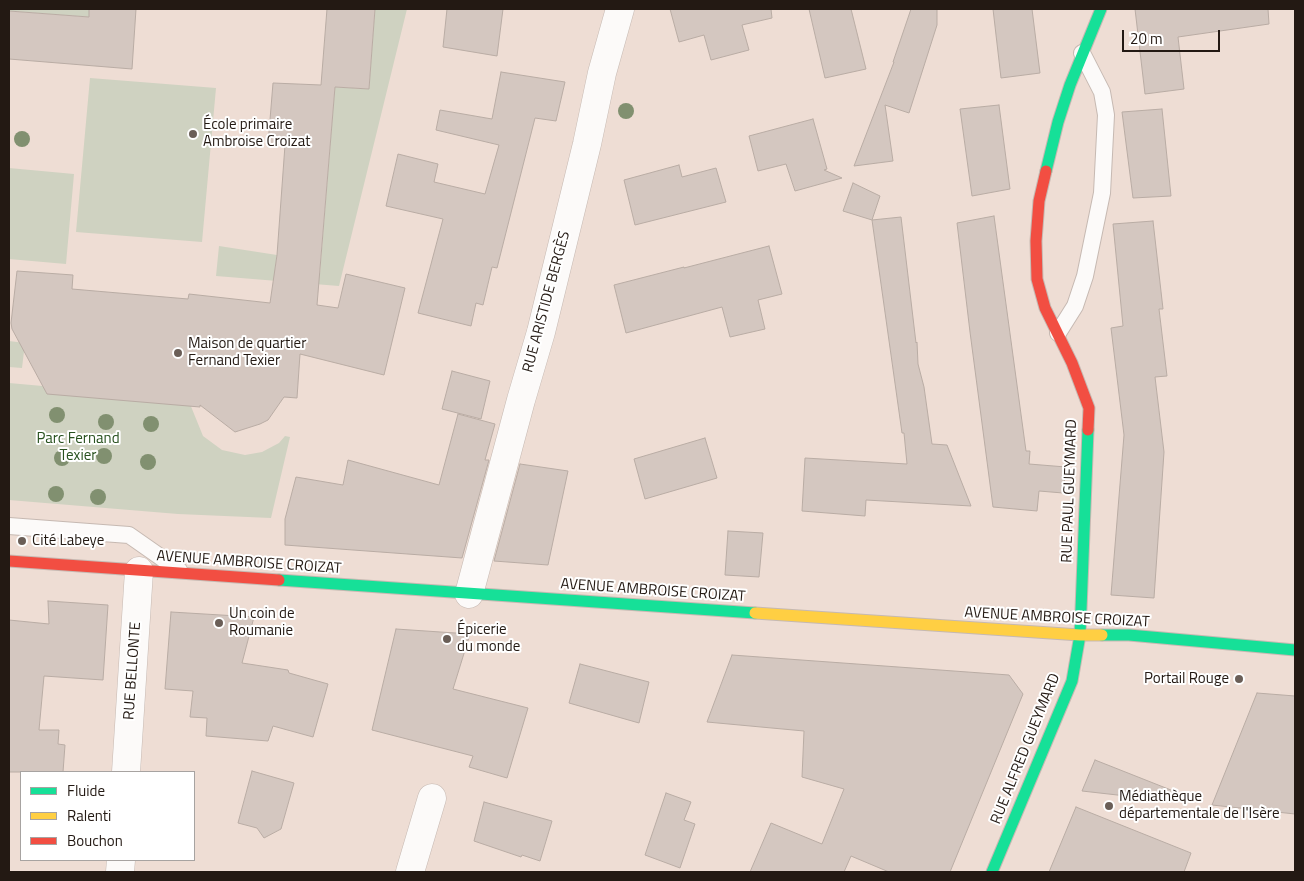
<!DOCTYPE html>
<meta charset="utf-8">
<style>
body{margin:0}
#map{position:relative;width:1304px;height:881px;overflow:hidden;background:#eeddd4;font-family:"Titillium Web",sans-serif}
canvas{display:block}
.frame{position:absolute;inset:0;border:10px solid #231913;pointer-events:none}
.legend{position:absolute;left:20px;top:771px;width:175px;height:90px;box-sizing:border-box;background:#fff;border:1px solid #a7a3a1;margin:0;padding:6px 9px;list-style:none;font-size:15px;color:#231913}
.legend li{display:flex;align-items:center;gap:10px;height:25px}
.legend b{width:25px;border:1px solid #a7a3a1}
.scale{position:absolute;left:1122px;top:30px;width:98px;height:22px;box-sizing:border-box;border:2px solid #231913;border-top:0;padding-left:6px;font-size:15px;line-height:18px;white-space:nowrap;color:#231913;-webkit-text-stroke:4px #fff;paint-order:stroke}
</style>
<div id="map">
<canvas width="1304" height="881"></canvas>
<div class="frame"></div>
<ul class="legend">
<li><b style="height:6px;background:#16e098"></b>Fluide</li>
<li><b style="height:6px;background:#ffcf43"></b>Ralenti</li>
<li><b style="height:6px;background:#f24e42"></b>Bouchon</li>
</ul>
<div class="scale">20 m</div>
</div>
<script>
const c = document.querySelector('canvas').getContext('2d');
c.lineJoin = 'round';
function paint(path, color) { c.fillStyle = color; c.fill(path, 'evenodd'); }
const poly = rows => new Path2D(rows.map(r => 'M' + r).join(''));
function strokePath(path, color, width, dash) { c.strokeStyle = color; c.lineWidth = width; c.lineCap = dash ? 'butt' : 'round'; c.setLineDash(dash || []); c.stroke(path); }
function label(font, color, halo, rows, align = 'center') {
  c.font = font + ' "Titillium Web",sans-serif'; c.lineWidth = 4; c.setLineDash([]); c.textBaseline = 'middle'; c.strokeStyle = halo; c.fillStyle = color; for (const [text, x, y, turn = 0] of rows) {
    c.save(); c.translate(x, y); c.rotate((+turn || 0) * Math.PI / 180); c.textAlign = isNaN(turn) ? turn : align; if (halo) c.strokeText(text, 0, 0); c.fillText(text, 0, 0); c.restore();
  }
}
paint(poly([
 [9,9,89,9,89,17,9,11],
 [375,9,407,9,339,286,216,276,219,246,277,255,275,269,320,273,335,87,369,89],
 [90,78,216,88,202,242,76,232],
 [9,168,74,174,66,264,9,259],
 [9,341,25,343,22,368,9,367],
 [9,383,188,399,203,436,222,450,245,455,262,452,279,443,285,436,290,437,271,518,178,514,9,500]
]), '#cfd2c1');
const building = poly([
 [89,9,136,9,132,69,9,59,9,11,89,17,89,9],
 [327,9,375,9,369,89,335,87,317,305,338,308,346,274,405,288,384,375,300,354,297,398,284,397,268,420,260,424,235,432,200,405,200,407,47,394,12,329,11,323,17,271,73,275,72,289,188,299,189,294,270,303,277,255,285,145,268,144,273,83,321,85,327,9],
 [447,9,503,9,497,56,443,47,447,9],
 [670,9,771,9,772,18,742,25,749,50,711,60,704,35,679,42,670,9],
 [809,9,851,9,866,69,825,78,809,9],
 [911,9,937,9,937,25,909,113,885,105,893,161,854,166,894,62,893,62,911,9],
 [993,9,1032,9,1040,73,1001,78,993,9],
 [1135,9,1268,9,1269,24,1178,37,1184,89,1145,94,1135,9],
 [501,72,565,82,556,121,535,118,497,268,492,267,483,305,476,303,471,326,418,313,443,219,386,206,398,154,438,164,434,182,485,194,499,145,436,130,440,110,492,119,501,72],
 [999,105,1010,189,972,196,960,109,999,105],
 [1162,109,1171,196,1133,198,1122,112,1162,109],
 [813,119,827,169,824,170,842,178,795,191,786,164,758,171,749,136,813,119],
 [679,165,682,177,716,168,726,202,635,225,624,180,679,165],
 [853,183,880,196,872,220,901,217,916,343,917,342,918,364,924,387,932,444,947,445,971,506,866,500,865,516,802,511,805,458,907,464,904,433,902,433,872,220,843,211,853,183],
 [994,216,1026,451,1030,451,1029,464,1066,467,1063,493,1039,491,1037,511,993,507,970,332,957,223,994,216],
 [1153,221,1163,309,1159,309,1167,376,1155,377,1164,452,1154,598,1111,595,1124,435,1111,328,1123,326,1113,224,1153,221],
 [769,246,782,294,758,300,765,329,730,337,722,307,626,333,614,285,684,267,684,268,769,246],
 [452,371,490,381,481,419,442,409,452,371],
 [458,414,495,424,485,460,489,460,462,558,285,545,285,519,296,477,343,485,348,460,439,485,458,414],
 [705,438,717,478,645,499,634,459,705,438],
 [520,464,568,471,548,565,494,561,520,464],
 [728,531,763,533,759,577,725,575,728,531],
 [48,601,108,605,103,680,44,676,39,730,59,730,58,744,65,745,63,772,9,772,9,620,49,624,48,601],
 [171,612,254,617,242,663,288,670,289,673,328,684,313,737,273,726,268,741,206,736,207,718,190,717,193,691,165,689,171,612],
 [396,629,470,634,453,689,528,708,507,778,469,767,473,756,372,730,396,629],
 [732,655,1009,675,1023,694,950,872,889,872,851,856,844,872,750,872,771,823,822,844,844,789,802,777,804,731,707,722,732,655],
 [580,664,649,682,639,723,569,703,580,664],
 [1257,693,1295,696,1295,814,1212,805,1257,693],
 [1095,760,1181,794,1179,802,1082,791,1095,760],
 [252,771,294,783,281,829,264,838,257,828,238,823,252,771],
 [666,793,691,802,684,820,695,824,680,868,645,855,666,793],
 [484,802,552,821,540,861,522,855,521,857,474,841,484,802],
 [1076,807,1191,853,1184,872,1049,872,1076,807]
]);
paint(building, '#d4c7c0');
strokePath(building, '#b9aca4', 1);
const lane = poly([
 [1058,333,1075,306,1085,276,1102,193,1106,115,1102,92,1082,53],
 [9,526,129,535,179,570]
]);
const street = poly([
 [469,594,521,400,541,332,587,144,602,73,620,9],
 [126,772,139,571],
 [120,872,121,860],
 [410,872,432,798]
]);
const fast = poly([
 [1046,171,1058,122,1070,85,1101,9],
 [279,580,755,613],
 [1102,635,1129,635,1295,650],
 [992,872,1072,681,1080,635,1088,430]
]);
const slow = poly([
 [755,613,1080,635,1102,635]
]);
const jam = poly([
 [1046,171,1039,201,1036,241,1037,279,1045,308,1072,363,1089,408,1088,430],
 [9,561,279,580]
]);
strokePath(lane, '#c6b9b2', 18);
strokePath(street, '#c6b9b2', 29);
strokePath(fast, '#c6b9b2', 13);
strokePath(slow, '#c6b9b2', 13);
strokePath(jam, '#c6b9b2', 13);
strokePath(lane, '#fcfaf9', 16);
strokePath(street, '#fcfaf9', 28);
strokePath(fast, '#16e098', 11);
strokePath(slow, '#ffcf43', 11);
strokePath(jam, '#f24e42', 11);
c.fillStyle = '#819070';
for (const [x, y] of [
 [626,111],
 [22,139],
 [57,415],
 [106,422],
 [151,424],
 [104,456],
 [62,458],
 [148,462],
 [56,494],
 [98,497]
]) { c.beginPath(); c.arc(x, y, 8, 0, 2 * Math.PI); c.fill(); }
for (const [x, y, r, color] of [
 [193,134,5,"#6a5e57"],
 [178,353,5,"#6a5e57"],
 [22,541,5,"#6a5e57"],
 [219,623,5,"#6a5e57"],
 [447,639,5,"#6a5e57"],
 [1239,679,5,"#6a5e57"],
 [1109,806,5,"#6a5e57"]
]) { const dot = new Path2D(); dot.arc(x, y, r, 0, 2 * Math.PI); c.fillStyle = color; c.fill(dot); strokePath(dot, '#fff', 2); }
label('15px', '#231913', '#fff', [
 ["École primaire",203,125],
 ["Ambroise Croizat",203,142],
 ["Maison de quartier",188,344],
 ["Fernand Texier",188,361],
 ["Cité Labeye",32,541],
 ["Un coin de",229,614],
 ["Roumanie",229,631],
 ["Épicerie",457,630],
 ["du monde",457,647],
 ["Portail Rouge",1229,679,"right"],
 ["Médiathèque",1119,797],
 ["départementale de l'Isère",1119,814]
], 'left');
label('15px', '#231913', '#fff', [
 ["RUE ARISTIDE BERGÈS",547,302,-75],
 ["RUE PAUL GUEYMARD",1070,491,-88],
 ["AVENUE AMBROISE CROIZAT",249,563,4],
 ["AVENUE AMBROISE CROIZAT",653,591,4],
 ["AVENUE AMBROISE CROIZAT",1057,618,3],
 ["RUE BELLONTE",133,671,-86],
 ["RUE ALFRED GUEYMARD",1026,749,-68]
]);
label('15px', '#28511f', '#fff', [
 ["Parc Fernand",78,439],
 ["Texier",78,456]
]);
</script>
